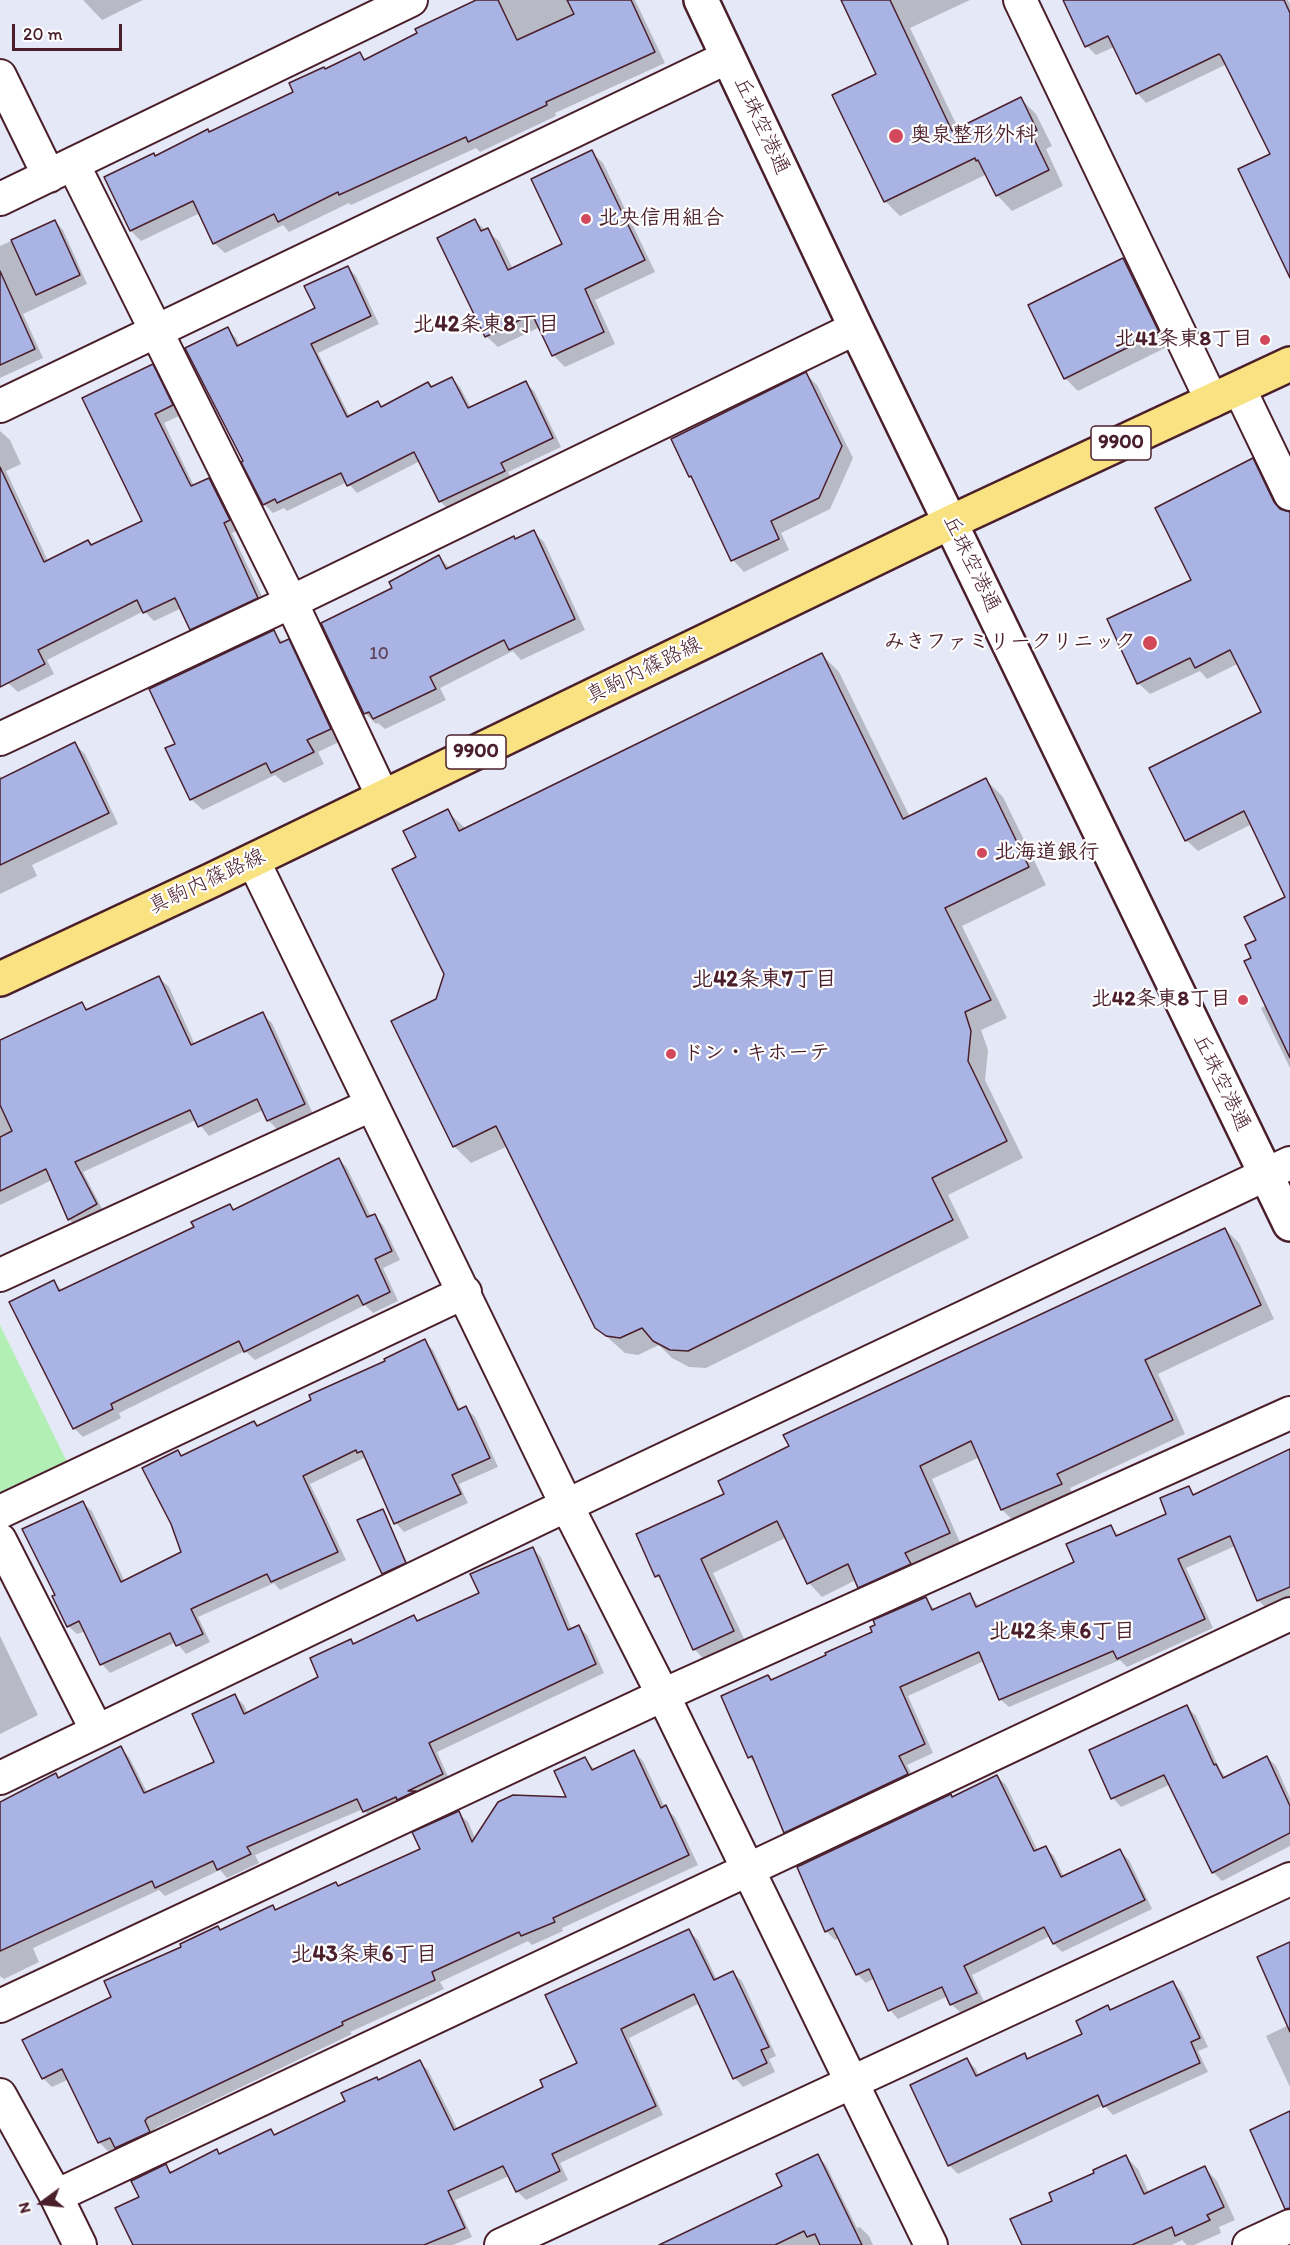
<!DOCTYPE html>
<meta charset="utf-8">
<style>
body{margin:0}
#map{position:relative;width:1290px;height:2245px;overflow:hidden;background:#e5e8f7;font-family:Itim,sans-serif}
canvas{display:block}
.north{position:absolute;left:12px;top:2173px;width:60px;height:60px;-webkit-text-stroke:4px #fff;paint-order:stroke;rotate:255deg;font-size:16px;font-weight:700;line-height:24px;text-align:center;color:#4a1f2b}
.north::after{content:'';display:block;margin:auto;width:21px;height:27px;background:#4a1f2b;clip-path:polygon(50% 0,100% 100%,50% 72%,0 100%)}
.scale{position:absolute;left:12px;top:24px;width:110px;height:27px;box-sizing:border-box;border:3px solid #4a1f2b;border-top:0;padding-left:8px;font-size:18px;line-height:21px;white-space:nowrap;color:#4a1f2b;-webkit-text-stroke:4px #fff;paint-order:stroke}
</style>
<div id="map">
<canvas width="1290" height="2245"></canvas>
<div class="north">N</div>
<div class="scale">20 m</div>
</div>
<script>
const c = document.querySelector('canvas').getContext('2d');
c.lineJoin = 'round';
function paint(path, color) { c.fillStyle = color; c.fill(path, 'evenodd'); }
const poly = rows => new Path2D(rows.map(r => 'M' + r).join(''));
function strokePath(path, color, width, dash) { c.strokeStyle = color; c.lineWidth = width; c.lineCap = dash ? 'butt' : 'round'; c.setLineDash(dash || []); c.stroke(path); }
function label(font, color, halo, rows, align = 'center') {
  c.font = font + ' Itim,"Klee One",sans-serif'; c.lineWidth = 4.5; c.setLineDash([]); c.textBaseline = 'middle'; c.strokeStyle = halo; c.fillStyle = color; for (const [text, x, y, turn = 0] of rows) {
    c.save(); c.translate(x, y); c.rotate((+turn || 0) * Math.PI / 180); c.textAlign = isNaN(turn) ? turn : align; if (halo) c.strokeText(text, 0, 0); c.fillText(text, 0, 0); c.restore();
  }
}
paint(poly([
 [0,1325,67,1462,0,1493]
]), '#b2efb4');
paint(poly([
 [83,0,143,0,102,20],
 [479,0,635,0,665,63,555,113,556,116,480,152,476,148,351,205,349,203,289,232,283,225,225,253,214,243,200,213,141,241,131,231,156,157,295,93,325,70,360,54,366,60],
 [842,0,970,0,910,28,959,130,1020,98,1036,114,1052,146,1046,149,1063,186,1012,211,997,195,987,174,900,216,885,201,878,75],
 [1064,0,1288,0,1290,4,1290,268,1272,154,1227,64,1146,103,1137,93,1114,47,1096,55,1087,46],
 [591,152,603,163,655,272,595,300,615,344,565,367,553,355,540,327,498,347,486,336,475,221,499,241,513,269,564,245],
 [55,221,63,230,87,284,23,314,43,358,0,378,0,246],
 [1123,260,1137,273,1171,345,1078,391,1065,378],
 [348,268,356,276,379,324,318,353,350,417,378,403,383,408,452,378,460,387,471,408,525,382,534,391,561,447,508,472,512,479,449,510,440,501,420,461,357,493,347,482,287,511,284,508,273,513,264,504,228,329,236,338,240,346,316,308],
 [152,366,162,376,181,415,164,423,194,486,209,479,218,489,239,530,232,533,267,607,201,638,191,629,182,608,154,621,144,611,47,660,54,674,18,692,8,683,0,667,0,431,10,440,21,464,6,471,48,561,87,541,92,546,144,522],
 [806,374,817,385,853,458,830,509,781,533,789,550,744,572,733,560,696,483,690,477,673,439],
 [1252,460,1264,472,1283,511,1290,513,1290,1068,1261,1008,1267,1005,1253,959,1258,941,1287,898,1252,824,1198,851,1186,840,1263,712,1239,663,1207,679,1200,671,1150,694,1138,683,1193,580],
 [533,531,544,542,585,630,521,660,513,651,440,688,446,700,385,729,378,723,376,724,365,713,394,589,439,557,450,568,514,538,516,540],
 [273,632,284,643,288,641,300,653,341,741,318,752,324,764,284,783,275,775,203,810,191,799,177,745],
 [822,655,839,672,910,817,986,780,1003,797,1046,885,962,926,1007,1018,981,1030,988,1050,985,1080,1023,1158,948,1195,969,1238,706,1368,689,1367,672,1358,659,1345,638,1355,625,1353,596,1327,508,1146,471,1163,454,1146,437,1000,445,974,418,858,447,811,465,828],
 [75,744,85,754,118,824,32,865,37,876,0,894,0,776,4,779],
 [159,978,169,987,195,1045,262,1014,272,1023,313,1114,278,1130,268,1120,263,1110,209,1136,196,1120,83,1172,105,1214,79,1229,69,1219,52,1180,0,1205,0,1041,82,1004,89,1010],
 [339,1159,347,1168,371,1217,374,1216,383,1225,400,1260,383,1268,398,1301,373,1313,365,1305,255,1360,245,1351,119,1413,121,1418,83,1437,74,1428,53,1281,63,1291,196,1227,230,1206,234,1211],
 [1225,1229,1239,1243,1274,1319,1158,1374,1185,1434,1070,1488,1074,1498,1016,1523,1002,1510,980,1457,932,1479,962,1547,873,1600,859,1587,856,1580,822,1597,809,1583,787,1537,713,1573,747,1645,708,1663,694,1649,664,1583,657,1576,726,1495],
 [424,1341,433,1350,461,1411,466,1408,475,1417,498,1467,459,1484,468,1503,404,1532,396,1523,367,1460,364,1458,310,1484,346,1560,280,1590,274,1583,198,1617,210,1642,186,1654,176,1642,110,1673,102,1664,86,1631,77,1634,68,1626,57,1595,83,1503,92,1511,125,1582,183,1553,178,1451,183,1456,254,1423,258,1427],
 [1290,1451,1290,1599,1267,1609,1259,1601,1235,1546,1186,1568,1213,1628,1127,1667,1120,1660,1009,1707,1000,1699,984,1661,908,1696,933,1753,907,1765,916,1783,794,1840,786,1832,757,1765,749,1757,772,1681,874,1632,925,1598,935,1610,970,1595,980,1607,1076,1563,1110,1527,1119,1535,1168,1515,1188,1488,1196,1496],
 [382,1511,386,1515,409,1567,387,1577,383,1573],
 [533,1549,541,1557,572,1630,579,1627,587,1635,604,1673,437,1752,451,1783,373,1820,363,1809,255,1855,259,1863,227,1878,220,1870,165,1896,159,1890,33,1948,39,1962,4,1979,0,1976,0,1828,56,1775,59,1779,121,1748,129,1757,148,1794,216,1763,235,1696,244,1705,248,1714,320,1678,351,1641,354,1645,414,1616,419,1622,481,1593],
 [0,1636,38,1715,0,1734],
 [1187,1707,1196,1716,1220,1770,1226,1778,1267,1757,1276,1766,1290,1798,1290,1846,1222,1881,1213,1872,1171,1784,1121,1807,1113,1798],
 [634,1752,643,1761,665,1808,675,1817,698,1865,562,1928,563,1931,532,1945,528,1941,440,1982,444,1989,350,2032,352,2034,156,2128,154,2131,159,2141,126,2157,117,2148,109,2152,100,2143,69,2079,52,2087,43,2078,113,1997,221,1931,272,1907,276,1911,336,1884,339,1887,422,1849,458,1813,468,1822,476,1840,568,1799,585,1758,595,1770],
 [997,1776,1006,1785,1038,1851,1046,1848,1054,1856,1064,1877,1120,1851,1129,1860,1152,1909,1062,1952,1054,1944,1050,1936,972,1975,984,2002,960,2012,951,2004,948,1996,898,2019,890,2010,875,1978,866,1983,857,1974,839,1938,835,1940,826,1931,951,1796,953,1798],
 [948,1982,949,1985,891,2011,891,2008],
 [689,1931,698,1940,717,1980,733,1973,742,1981,776,2056,769,2059,775,2072,743,2087,735,2078,700,2003,629,2038,663,2115,560,2163,568,2180,526,2200,517,2191,509,2176,455,2200,472,2237,453,2245,134,2245,141,2198,165,2166,173,2173,217,2151,221,2155,271,2131,276,2136,347,2102,379,2081,419,2061,428,2070,458,2130,545,2088,579,2064],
 [1290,1944,1290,2087,1266,2036,1289,2025],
 [1173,1983,1182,1992,1208,2047,1198,2051,1208,2072,1113,2115,1104,2105,958,2174,949,2165,967,2060,976,2069,979,2076,1024,2055,1029,2060,1084,2034,1108,2007,1112,2011],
 [817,2156,826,2165,857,2228,860,2227,869,2236,873,2245,663,2245,784,2187],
 [1126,2157,1138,2169,1149,2193,1205,2168,1217,2181,1235,2220,1219,2227,1221,2233,1194,2245,1187,2245,1182,2240,1172,2245,1023,2245,1054,2202,1096,2173]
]), '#0003');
const building = poly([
 [476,0,498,0,517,40,574,14,567,0,631,0,655,52,546,102,547,105,468,142,466,137,339,195,338,192,278,222,274,214,213,244,193,201,130,231,104,177,154,153,155,156,208,129,209,132,293,92,289,83,324,67,325,69,360,52,364,60,417,33,415,29,476,0],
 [841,0,890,0,952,131,1021,97,1037,130,1031,133,1049,170,996,196,978,160,976,161,975,158,884,202,832,95,876,74,841,0],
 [1063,0,1284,0,1290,13,1290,278,1238,169,1270,154,1221,56,1219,54,1136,94,1108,36,1085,47,1063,0],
 [592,150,645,260,585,289,604,332,552,356,532,314,485,337,437,238,475,219,481,231,488,228,508,270,562,244,531,179,592,150],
 [55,220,80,275,36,295,11,240,55,220],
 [1123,258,1159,332,1064,379,1028,305,1123,258],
 [348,266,371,316,311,344,347,417,378,401,381,407,428,382,431,387,452,377,468,408,526,381,553,438,501,463,505,471,439,502,414,452,347,486,341,473,277,503,275,499,263,505,241,462,243,461,185,348,228,327,237,346,315,308,304,286,348,266],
 [0,271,35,349,0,365,0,271],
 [153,364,173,405,155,414,191,486,209,478,230,520,224,523,258,598,190,630,175,598,143,613,137,600,38,650,45,664,0,687,0,467,44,562,88,540,91,545,142,521,82,398,153,364],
 [806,372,842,446,819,498,771,521,779,539,731,561,691,476,689,477,671,439,806,372],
 [1253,458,1274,502,1280,509,1290,512,1290,1058,1244,961,1251,958,1245,945,1256,940,1244,917,1285,897,1244,811,1185,841,1149,768,1261,712,1230,650,1195,668,1190,658,1137,684,1107,619,1191,580,1155,508,1253,458],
 [534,530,575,619,509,650,504,640,430,677,436,689,373,719,369,712,364,714,321,623,392,588,389,582,439,555,446,569,514,536,515,539,534,530],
 [274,630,280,643,289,639,331,729,307,740,314,752,271,773,266,763,190,800,165,748,175,744,149,689,274,630],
 [822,653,903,819,986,778,1029,867,945,908,991,1000,965,1012,971,1031,968,1061,1007,1141,932,1178,953,1220,688,1351,670,1350,653,1341,642,1328,620,1338,606,1336,595,1328,496,1126,453,1147,391,1021,436,999,444,974,392,869,416,857,403,831,448,809,459,831,822,653],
 [75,742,109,813,0,865,0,779,75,742],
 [159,976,191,1045,263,1012,305,1104,267,1121,257,1099,198,1127,190,1110,75,1162,97,1204,68,1220,46,1169,0,1191,0,1137,12,1131,0,1105,0,1040,82,1002,86,1010,159,976],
 [339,1158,367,1217,375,1214,392,1251,375,1259,390,1292,363,1305,358,1295,244,1352,239,1341,111,1404,113,1409,73,1429,9,1302,54,1280,59,1291,194,1227,191,1222,230,1204,233,1210,339,1158],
 [1225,1228,1261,1305,1145,1360,1173,1420,1057,1474,1062,1484,1001,1510,971,1441,920,1466,950,1533,905,1553,911,1564,858,1588,848,1564,807,1584,777,1521,701,1559,734,1631,693,1650,659,1575,655,1577,636,1534,724,1494,718,1481,789,1446,783,1435,1225,1228],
 [425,1339,458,1410,466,1406,490,1458,452,1475,461,1494,394,1524,362,1451,357,1453,356,1450,303,1476,338,1552,271,1582,267,1574,191,1609,203,1634,176,1646,170,1633,100,1665,79,1621,67,1627,52,1596,55,1595,22,1529,83,1501,121,1582,181,1552,171,1524,142,1468,178,1450,181,1456,254,1421,257,1426,311,1400,309,1395,385,1361,384,1359,425,1339],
 [1290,1449,1290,1587,1257,1601,1230,1536,1178,1559,1205,1619,1117,1659,1113,1651,999,1700,979,1652,900,1687,925,1744,899,1756,908,1774,784,1833,752,1756,748,1758,721,1696,768,1675,771,1680,826,1655,825,1653,872,1632,870,1627,875,1625,873,1620,926,1597,932,1610,970,1593,976,1607,1074,1562,1066,1544,1111,1525,1116,1536,1166,1514,1160,1498,1189,1486,1193,1495,1290,1449],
 [383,1509,406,1563,382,1574,357,1520,383,1509],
 [533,1547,568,1630,579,1625,596,1664,429,1743,443,1774,408,1791,416,1791,397,1800,396,1797,363,1812,357,1799,247,1847,251,1854,217,1870,213,1861,155,1888,152,1881,0,1951,0,1802,56,1773,58,1778,121,1746,144,1793,214,1762,192,1714,235,1694,244,1714,318,1677,310,1658,351,1639,353,1644,414,1615,417,1621,479,1593,470,1574,533,1547],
 [1187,1705,1214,1765,1216,1764,1223,1778,1267,1756,1290,1806,1290,1833,1212,1873,1164,1775,1111,1799,1089,1750,1187,1705],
 [634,1750,661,1808,666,1805,689,1855,553,1918,555,1922,521,1936,519,1932,432,1972,435,1980,342,2022,343,2025,147,2118,145,2121,150,2132,115,2148,110,2138,98,2143,62,2069,42,2079,22,2040,111,1997,104,1981,181,1947,180,1944,218,1926,220,1930,273,1905,275,1910,336,1882,338,1886,420,1849,412,1832,459,1811,472,1842,498,1802,513,1795,566,1797,554,1771,585,1757,592,1770,634,1750],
 [997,1775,1034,1851,1046,1846,1061,1877,1120,1849,1145,1900,1053,1944,1044,1927,964,1966,977,1993,950,2005,942,1987,888,2011,869,1969,856,1975,833,1928,825,1932,797,1867,951,1794,952,1797,997,1775],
 [689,1929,714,1980,733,1971,769,2047,761,2050,767,2063,733,2079,694,1994,621,2029,656,2106,552,2154,560,2171,516,2192,503,2166,448,2191,465,2228,424,2245,133,2245,115,2208,139,2197,131,2181,166,2164,170,2173,217,2149,219,2154,271,2129,274,2135,345,2101,341,2093,377,2077,378,2080,420,2060,454,2130,543,2087,540,2080,577,2063,545,1995,689,1929],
 [1290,1942,1290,2032,1257,1957,1290,1942],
 [1173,1981,1200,2038,1191,2042,1200,2063,1103,2107,1098,2095,948,2166,910,2085,967,2058,976,2076,1025,2053,1027,2059,1082,2034,1076,2021,1108,2005,1110,2010,1173,1981],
 [1290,2111,1290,2208,1285,2209,1250,2130,1290,2111],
 [818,2154,862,2245,820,2245,815,2234,807,2237,804,2231,775,2245,659,2245,782,2186,776,2174,818,2154],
 [1126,2155,1144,2194,1205,2166,1224,2207,1207,2215,1210,2220,1175,2236,1172,2227,1132,2245,1022,2245,1010,2219,1052,2201,1049,2193,1094,2173,1093,2170,1126,2155]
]);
paint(building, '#a9b4e4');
strokePath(building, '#4a1f2b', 1.5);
const minor = poly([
 [1020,0,1212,401],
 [0,76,49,176],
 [73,164,291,602,383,797],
 [0,199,411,0],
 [1239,388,1290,494],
 [0,406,728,57],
 [0,739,291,602,856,328],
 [253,860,567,1506,663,1695,931,2245],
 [0,1275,371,1105],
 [0,1512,465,1292],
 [0,1540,97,1731],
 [0,1778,542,1517,1290,1163],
 [0,2006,663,1695,1290,1413],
 [0,2095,56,2196,80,2245],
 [56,2196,1290,1614],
 [501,2245,1290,1879],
 [1249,2245,1290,2226]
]);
const secondary = poly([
 [701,0,856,328,1290,1224]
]);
const primary = poly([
 [0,979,212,880,951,522,1290,364]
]);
strokePath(minor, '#4a1f2b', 36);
strokePath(secondary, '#4a1f2b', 38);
strokePath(primary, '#4a1f2b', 38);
strokePath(minor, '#fff', 32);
strokePath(secondary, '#fff', 33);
strokePath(primary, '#f8e281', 33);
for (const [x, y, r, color] of [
 [896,136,8,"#d1495b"],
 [586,219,6,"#d1495b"],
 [1265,340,6,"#d1495b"],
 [1150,643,8,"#d1495b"],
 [982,853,6,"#d1495b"],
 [1243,1000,6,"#d1495b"],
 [671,1054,6,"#d1495b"]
]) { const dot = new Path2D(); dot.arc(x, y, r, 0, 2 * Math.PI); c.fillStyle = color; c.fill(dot); strokePath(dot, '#fff', 2); }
label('18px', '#624459', null, [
 ["10",379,654]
]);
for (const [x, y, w] of [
 [1121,443,60],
 [476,752,60]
]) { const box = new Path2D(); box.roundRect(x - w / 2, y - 17, w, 34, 4.5); c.fillStyle = '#fff'; c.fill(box); strokePath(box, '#4a1f2b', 1.5); }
label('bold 20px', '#4a1f2b', null, [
 ["9900",1121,443],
 ["9900",476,752]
]);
label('21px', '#4a1f2b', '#fff', [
 ["丘珠空港通",761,126,65],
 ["丘珠空港通",971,564,64],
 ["真駒内篠路線",644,671,-26],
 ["真駒内篠路線",207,882,-25],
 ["丘珠空港通",1221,1083,64]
]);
label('bold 21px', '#4a1f2b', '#fff', [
 ["奥泉整形外科",910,136],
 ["北央信用組合",598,219],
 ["北41条東8丁目",1253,340,"right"],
 ["みきファミリークリニック",1136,643,"right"],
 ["北海道銀行",994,853],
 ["北42条東8丁目",1231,1000,"right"],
 ["ドン・キホーテ",683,1054]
], 'left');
label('bold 22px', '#4a1f2b', '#fff', [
 ["北42条東8丁目",486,325],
 ["北42条東7丁目",764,980],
 ["北42条東6丁目",1062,1632],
 ["北43条東6丁目",364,1955]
]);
</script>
